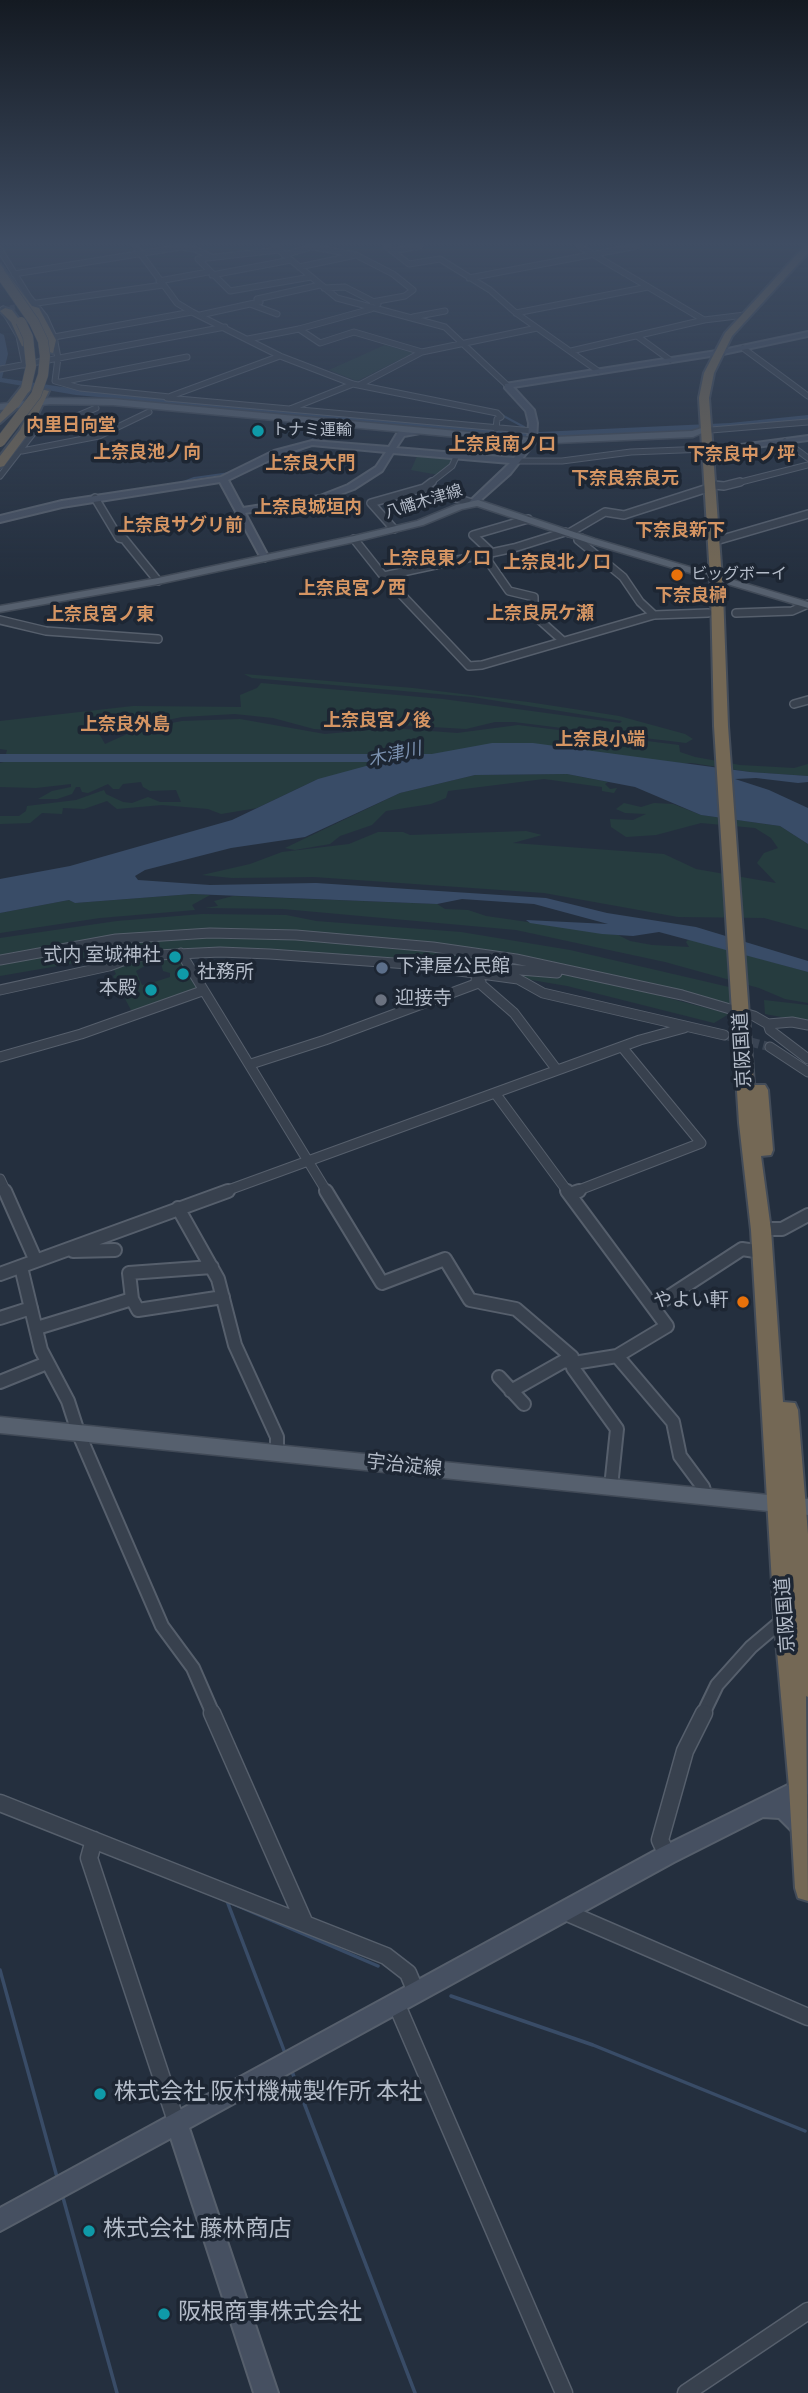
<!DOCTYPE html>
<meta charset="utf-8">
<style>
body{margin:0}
canvas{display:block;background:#242f3e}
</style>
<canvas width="808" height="2393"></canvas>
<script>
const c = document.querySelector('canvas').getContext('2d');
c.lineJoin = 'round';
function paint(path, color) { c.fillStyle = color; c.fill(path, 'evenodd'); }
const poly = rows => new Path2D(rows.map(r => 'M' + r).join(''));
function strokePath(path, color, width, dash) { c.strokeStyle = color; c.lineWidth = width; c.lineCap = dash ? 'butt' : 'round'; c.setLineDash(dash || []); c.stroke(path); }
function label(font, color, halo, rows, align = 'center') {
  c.font = font + ' "Source Sans 3","Noto Sans JP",sans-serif'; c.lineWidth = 7; c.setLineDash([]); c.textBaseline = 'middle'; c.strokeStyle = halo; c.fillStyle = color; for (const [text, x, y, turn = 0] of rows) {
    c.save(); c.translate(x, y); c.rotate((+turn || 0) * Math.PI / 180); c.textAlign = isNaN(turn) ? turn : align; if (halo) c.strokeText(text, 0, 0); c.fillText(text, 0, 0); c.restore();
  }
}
paint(poly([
 [385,345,413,353,357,381,329,370],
 [418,454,449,457,453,459,451,466,439,475,411,470],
 [244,674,413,688,528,702,619,716,685,734,693,739,686,743,670,741,626,736,618,731,595,730,594,732,514,722,495,722,466,729,399,725,339,726,331,730,314,729,273,718,235,714,182,717,138,726,97,730,105,744,136,730,182,721,240,719,325,734,391,728,457,733,518,725,679,745,680,752,695,757,740,765,794,768,808,764,808,776,750,772,692,763,318,779,257,808,221,814,208,809,162,805,117,809,107,801,84,809,63,808,62,814,42,813,30,823,0,824,0,816,19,816,26,811,27,806,76,800,104,790,106,794,123,802,132,803,148,797,160,802,181,802,176,790,150,791,143,787,141,782,123,784,119,789,113,789,108,784,88,793,82,792,80,787,76,787,72,794,57,799,38,799,52,791,71,787,71,784,36,788,0,787,0,763,4,762,7,750,0,749,0,721,133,706,241,707,240,695,257,688,261,683,443,699,620,723,622,721,473,697,252,678],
 [567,774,608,782,605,784,610,789,617,788,614,793,602,791,602,787,544,779,448,791,446,798,431,804,386,811,372,825,340,836,330,844,295,850,285,848,400,793,475,775],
 [624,803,641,807,654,803,673,804,701,815,780,826,808,844,808,930,764,918,678,917,544,893,314,877,232,878,202,875,250,864,282,852,349,844,378,832,403,832,410,835,526,831,542,835,513,843,664,854,696,869,776,883,757,863,764,853,778,848,771,838,755,828,701,823,656,835,626,837,611,827,610,819,633,820,646,814,625,813,616,809],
 [192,894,210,895,192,905,195,910,100,918,0,933,0,913,69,900,75,903],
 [233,896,437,904,445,909,468,910,486,916,618,935,630,941,652,945,689,947,686,942,689,939,808,972,808,1003,785,999,759,988,665,962,516,930,283,909,205,908,218,906,214,901],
 [202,914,286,915,316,921,461,932,570,950,729,987,731,1006,584,969,504,954,222,930,0,957,0,938,117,921],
 [212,937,298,939,436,951,564,970,193,951,127,954,0,976,0,963,116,943],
 [164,956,182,957,199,990,132,1012,113,976,116,974,113,968,125,965,127,969,126,964,134,960,160,957,136,971,142,985,148,984,170,977,170,973,163,971,161,963],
 [467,969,585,976,729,1014,714,1023,567,986],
 [764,1000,808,1005,808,1022,765,1014]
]), '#263c3f');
paint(poly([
 [492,743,533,743,750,772,808,776,808,782,798,783,756,778,735,779,769,790,808,808,808,844,780,826,701,815,635,787,567,774,475,775,400,793,305,837,231,848,145,870,135,876,138,880,210,885,316,883,546,898,607,913,696,927,808,961,808,972,659,932,633,936,602,934,530,923,526,920,608,924,534,904,462,899,437,904,192,894,75,903,69,900,0,913,0,879,70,866,232,820,318,779,366,766]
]), '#394c67');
strokePath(poly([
 [138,255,168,294],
 [365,384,379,387],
 [498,413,524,427,525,434],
 [264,462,293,454,308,446,329,416],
 [181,483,194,478,230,473,251,463]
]), '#394c67', 2);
strokePath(poly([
 [227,1901,285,2053],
 [231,1903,378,1966],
 [0,1970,57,2177],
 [451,1996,593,2045,805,2131],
 [291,2069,415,2393],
 [62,2194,117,2393]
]), '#394c67', 3.5);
paint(poly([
 [0,333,4,335,8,354,2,378,76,389,540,432,730,423,808,415,808,421,730,429,540,438,76,395,0,382,0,333],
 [0,754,442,754,448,758,442,762,0,762,0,754]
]), '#394c67');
strokePath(poly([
 [10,308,29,304]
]), '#3a4453', 5, [5, 2.5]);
strokePath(poly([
 [724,1035,770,1047]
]), '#3a4453', 9, [9, 4.5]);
const streetFar4 = poly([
 [135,246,177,303,192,312,280,356,353,384,497,413,501,417,497,419,496,429],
 [274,246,337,298,445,327,508,386],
 [386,246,409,264,440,259,490,290,516,313,598,371],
 [579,246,704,320],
 [0,250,29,297,45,317,54,337,58,358,55,381,80,388,170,397],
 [278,250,198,259,230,291,311,277],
 [392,251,420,246],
 [284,255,314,246],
 [356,255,393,274,413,290,405,296,372,302],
 [299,267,356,255,314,247],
 [14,274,181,247,195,249,211,257],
 [212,275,291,260],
 [469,278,637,246],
 [159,281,208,272],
 [324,288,345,287,378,304],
 [30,304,163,285],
 [250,304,260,302,257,299,320,285],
 [3,309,19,336,25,365],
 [516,313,648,287],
 [200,315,250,304,277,314],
 [413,317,445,311],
 [299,329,320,343,354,332,422,352],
 [637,336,670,360],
 [54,337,192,312],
 [248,339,299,329,371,309],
 [743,348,808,396],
 [571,351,704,320,745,315],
 [0,369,225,327],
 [61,382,187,357],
 [361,384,422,352,537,328],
 [171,396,280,356],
 [167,398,533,431],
 [290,409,353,384],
 [711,430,808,422],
 [785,441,808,458],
 [22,451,99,436,149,412],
 [516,461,562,461,631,452,706,449],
 [0,476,38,427,70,419,96,408],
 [429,484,452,466,456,457],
 [733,484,808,465]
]);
const streetFar3 = poly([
 [714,485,724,486,740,482],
 [424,488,472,503],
 [95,498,119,538,124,539,158,581],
 [528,519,473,535,490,551,488,561,509,591,534,597,534,615,563,641],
 [394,529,371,503,424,488,432,482],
 [569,533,605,512,624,515,708,488],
 [581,538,578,540,623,577,640,602,654,615],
 [354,539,381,573,469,666,482,665,654,615,708,613],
 [719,540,808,514],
 [384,576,514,548,565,532],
 [736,613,792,611,808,604],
 [0,620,46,631,158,639],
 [794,704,808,700]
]);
const streetFar2 = poly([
 [181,953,327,1192],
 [0,960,116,939,210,933,296,935,433,947,516,959,682,995,754,1016,768,1024,792,1022,808,1025],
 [483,967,557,973],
 [476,980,514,1013,557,1070],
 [0,990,109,966,136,956,220,952,270,954,408,964,518,979,543,993,724,1035],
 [768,1024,770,1030,808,1059],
 [770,1047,808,1072],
 [0,1057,81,1034,202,991],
 [251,1064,325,1040,481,982],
 [495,1093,568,1192],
 [0,1179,6,1192],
 [223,1192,640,1040,684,1028],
 [574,1192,701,1143,622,1047]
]);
const streetFar1 = poly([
 [5,1191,36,1261],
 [326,1191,382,1283,445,1259,470,1300,516,1309,572,1357,573,1368,617,1429,611,1487],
 [567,1191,667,1326,617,1356],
 [570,1194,579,1191],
 [178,1208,218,1279,235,1345,277,1437,277,1454],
 [772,1229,782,1229,808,1215],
 [73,1251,115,1250],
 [21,1267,41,1350,68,1401,78,1432,162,1626,193,1668,213,1714],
 [0,1274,228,1191],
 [132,1299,129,1273,212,1267],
 [653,1307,742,1249,762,1252],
 [0,1318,31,1308],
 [37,1328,132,1299,138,1310,223,1297],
 [499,1377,524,1404],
 [0,1382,47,1363],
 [511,1391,564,1361,574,1363,617,1356,673,1422,680,1456,703,1487,706,1497],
 [703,1714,717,1685,751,1647,784,1619]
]);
const street = poly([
 [212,1713,305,1924,386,1956,408,1973,416,1992],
 [0,1803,305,1924],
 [94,1840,89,1858,177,2124],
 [667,1855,660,1840,685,1751,704,1713],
 [563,1911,808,2017],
 [396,2003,564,2393],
 [686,2393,808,2311]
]);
const secondary = poly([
 [808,332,808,336,723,354,513,387,534,410,537,423,536,441,510,474,475,505,468,503,510,463,393,453,382,471,354,489,322,501,245,513,269,558,265,561,261,558,220,482,62,507,0,522,0,516,62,501,221,477,274,451,312,441,389,447,398,432,417,429,421,431,420,433,404,436,396,448,514,458,528,441,529,423,526,411,505,388,505,384,723,350,808,332],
 [312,445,386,452,376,467,348,485,320,496,243,508,228,480,280,455,312,445],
 [808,436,808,440,741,449,706,451,702,449,706,447,741,445,808,436],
 [802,1778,808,1780,808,1794,790,1803,800,1809,808,1819,808,1834,802,1837,795,1834,779,1818,763,1817,674,1862,189,2128,278,2393,254,2393,171,2138,0,2231,0,2208,660,1848,802,1778]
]);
const primary = poly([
 [50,398,113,399,532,438,692,431,705,427,709,430,693,437,532,444,113,405,50,404,0,410,0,404,50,398],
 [478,500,595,539,808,602,808,608,589,543,477,506,462,509,423,525,354,542,158,584,0,612,0,606,158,578,354,536,417,521,456,505,478,500],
 [0,1417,808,1499,808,1515,0,1433,0,1417]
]);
const highway = poly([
 [805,246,808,246,808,253,732,336,714,373,709,398,723,593,728,726,754,1085,765,1085,768,1090,773,1150,771,1155,761,1156,771,1230,783,1402,795,1403,798,1410,808,1534,808,1697,806,1696,808,1901,798,1898,795,1888,789,1787,774,1617,751,1230,739,1123,714,726,711,593,699,398,704,373,725,333,805,246],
 [0,264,32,306,39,308,56,340,53,353,45,351,46,340,37,323,0,273,0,264],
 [5,308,12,310,21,322,30,348,22,346,11,322,0,311,5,308],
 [22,386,31,388,19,406,0,423,0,414,22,386],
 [40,389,49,391,30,431,4,466,0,467,0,456,20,430,40,389]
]);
strokePath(streetFar4, '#565f6c', 7);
strokePath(streetFar3, '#565f6c', 10);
strokePath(streetFar2, '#565f6c', 11);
strokePath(streetFar1, '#565f6c', 16);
strokePath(street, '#565f6c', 19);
strokePath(secondary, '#565f6c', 4);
strokePath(primary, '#414a57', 3);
strokePath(highway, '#434c59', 4);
strokePath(streetFar4, '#38414e', 5);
strokePath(streetFar3, '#38414e', 7);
strokePath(streetFar2, '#38414e', 9);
strokePath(streetFar1, '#38414e', 12);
strokePath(street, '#38414e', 16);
paint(secondary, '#465061');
paint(primary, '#56606e');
paint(highway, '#746855');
const highwayBridge = poly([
 [0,273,34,322,43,341,45,356,43,375,36,395,0,442],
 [21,322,28,337,31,366,26,388]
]);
strokePath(highwayBridge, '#434c59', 11, []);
strokePath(highwayBridge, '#746855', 10);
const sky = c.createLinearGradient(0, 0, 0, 581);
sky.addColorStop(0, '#141a22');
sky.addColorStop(0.42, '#3f4d63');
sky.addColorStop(1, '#3f4d6300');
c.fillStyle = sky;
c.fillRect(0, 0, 808, 581);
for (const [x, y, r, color] of [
 [258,431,7,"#0f9aa8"],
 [677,575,7,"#e8710a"],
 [175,957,7,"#0f9aa8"],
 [382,968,7,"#5c6f8a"],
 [183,974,7,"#0f9aa8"],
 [151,990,7,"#0f9aa8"],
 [381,1000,7,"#6b7280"],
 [743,1302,7,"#e8710a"],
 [100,2094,7,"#0f9aa8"],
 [89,2231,7,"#0f9aa8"],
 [164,2314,7,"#0f9aa8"]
]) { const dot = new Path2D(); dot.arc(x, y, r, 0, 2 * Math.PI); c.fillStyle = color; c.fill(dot); strokePath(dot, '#1d2633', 2.5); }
label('16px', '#b4bcc9', '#1d2633', [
 ["トナミ運輸",272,431],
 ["ビッグボーイ",691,575]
], 'left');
label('16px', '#b4bcc9', '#1d2633', [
 ["八幡木津線",424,503,-17]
]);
label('bold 18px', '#d59563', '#1d2633', [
 ["内里日向堂",71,427],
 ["上奈良南ノ口",502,446],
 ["上奈良池ノ向",147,454],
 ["下奈良中ノ坪",741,456],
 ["上奈良大門",310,465],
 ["下奈良奈良元",625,480],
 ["上奈良城垣内",308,509],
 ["上奈良サグリ前",180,527],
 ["下奈良新下",680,532],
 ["上奈良東ノ口",437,560],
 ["上奈良北ノ口",557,564],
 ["上奈良宮ノ西",352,590],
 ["下奈良榊",691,597],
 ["上奈良尻ケ瀬",540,615],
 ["上奈良宮ノ東",100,616],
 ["上奈良宮ノ後",377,722],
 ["上奈良外島",125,726],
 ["上奈良小端",600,741]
]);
label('italic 18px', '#7c92b1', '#1d2633', [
 ["木津川",395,756,-13]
]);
label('19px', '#b4bcc9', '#1d2633', [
 ["式内 室城神社",161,957],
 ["下津屋公民館",396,968,"left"],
 ["社務所",197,974,"left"],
 ["本殿",137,990],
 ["迎接寺",395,1000,"left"],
 ["やよい軒",729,1302]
], 'right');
label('19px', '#b4bcc9', '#1d2633', [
 ["京阪国道",744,1050,-93],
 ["宇治淀線",404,1467,6],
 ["京阪国道",787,1615,-94]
]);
label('23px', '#b4bcc9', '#1d2633', [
 ["株式会社 阪村機械製作所 本社",114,2094],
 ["株式会社 藤林商店",103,2231],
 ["阪根商事株式会社",178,2314]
], 'left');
</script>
